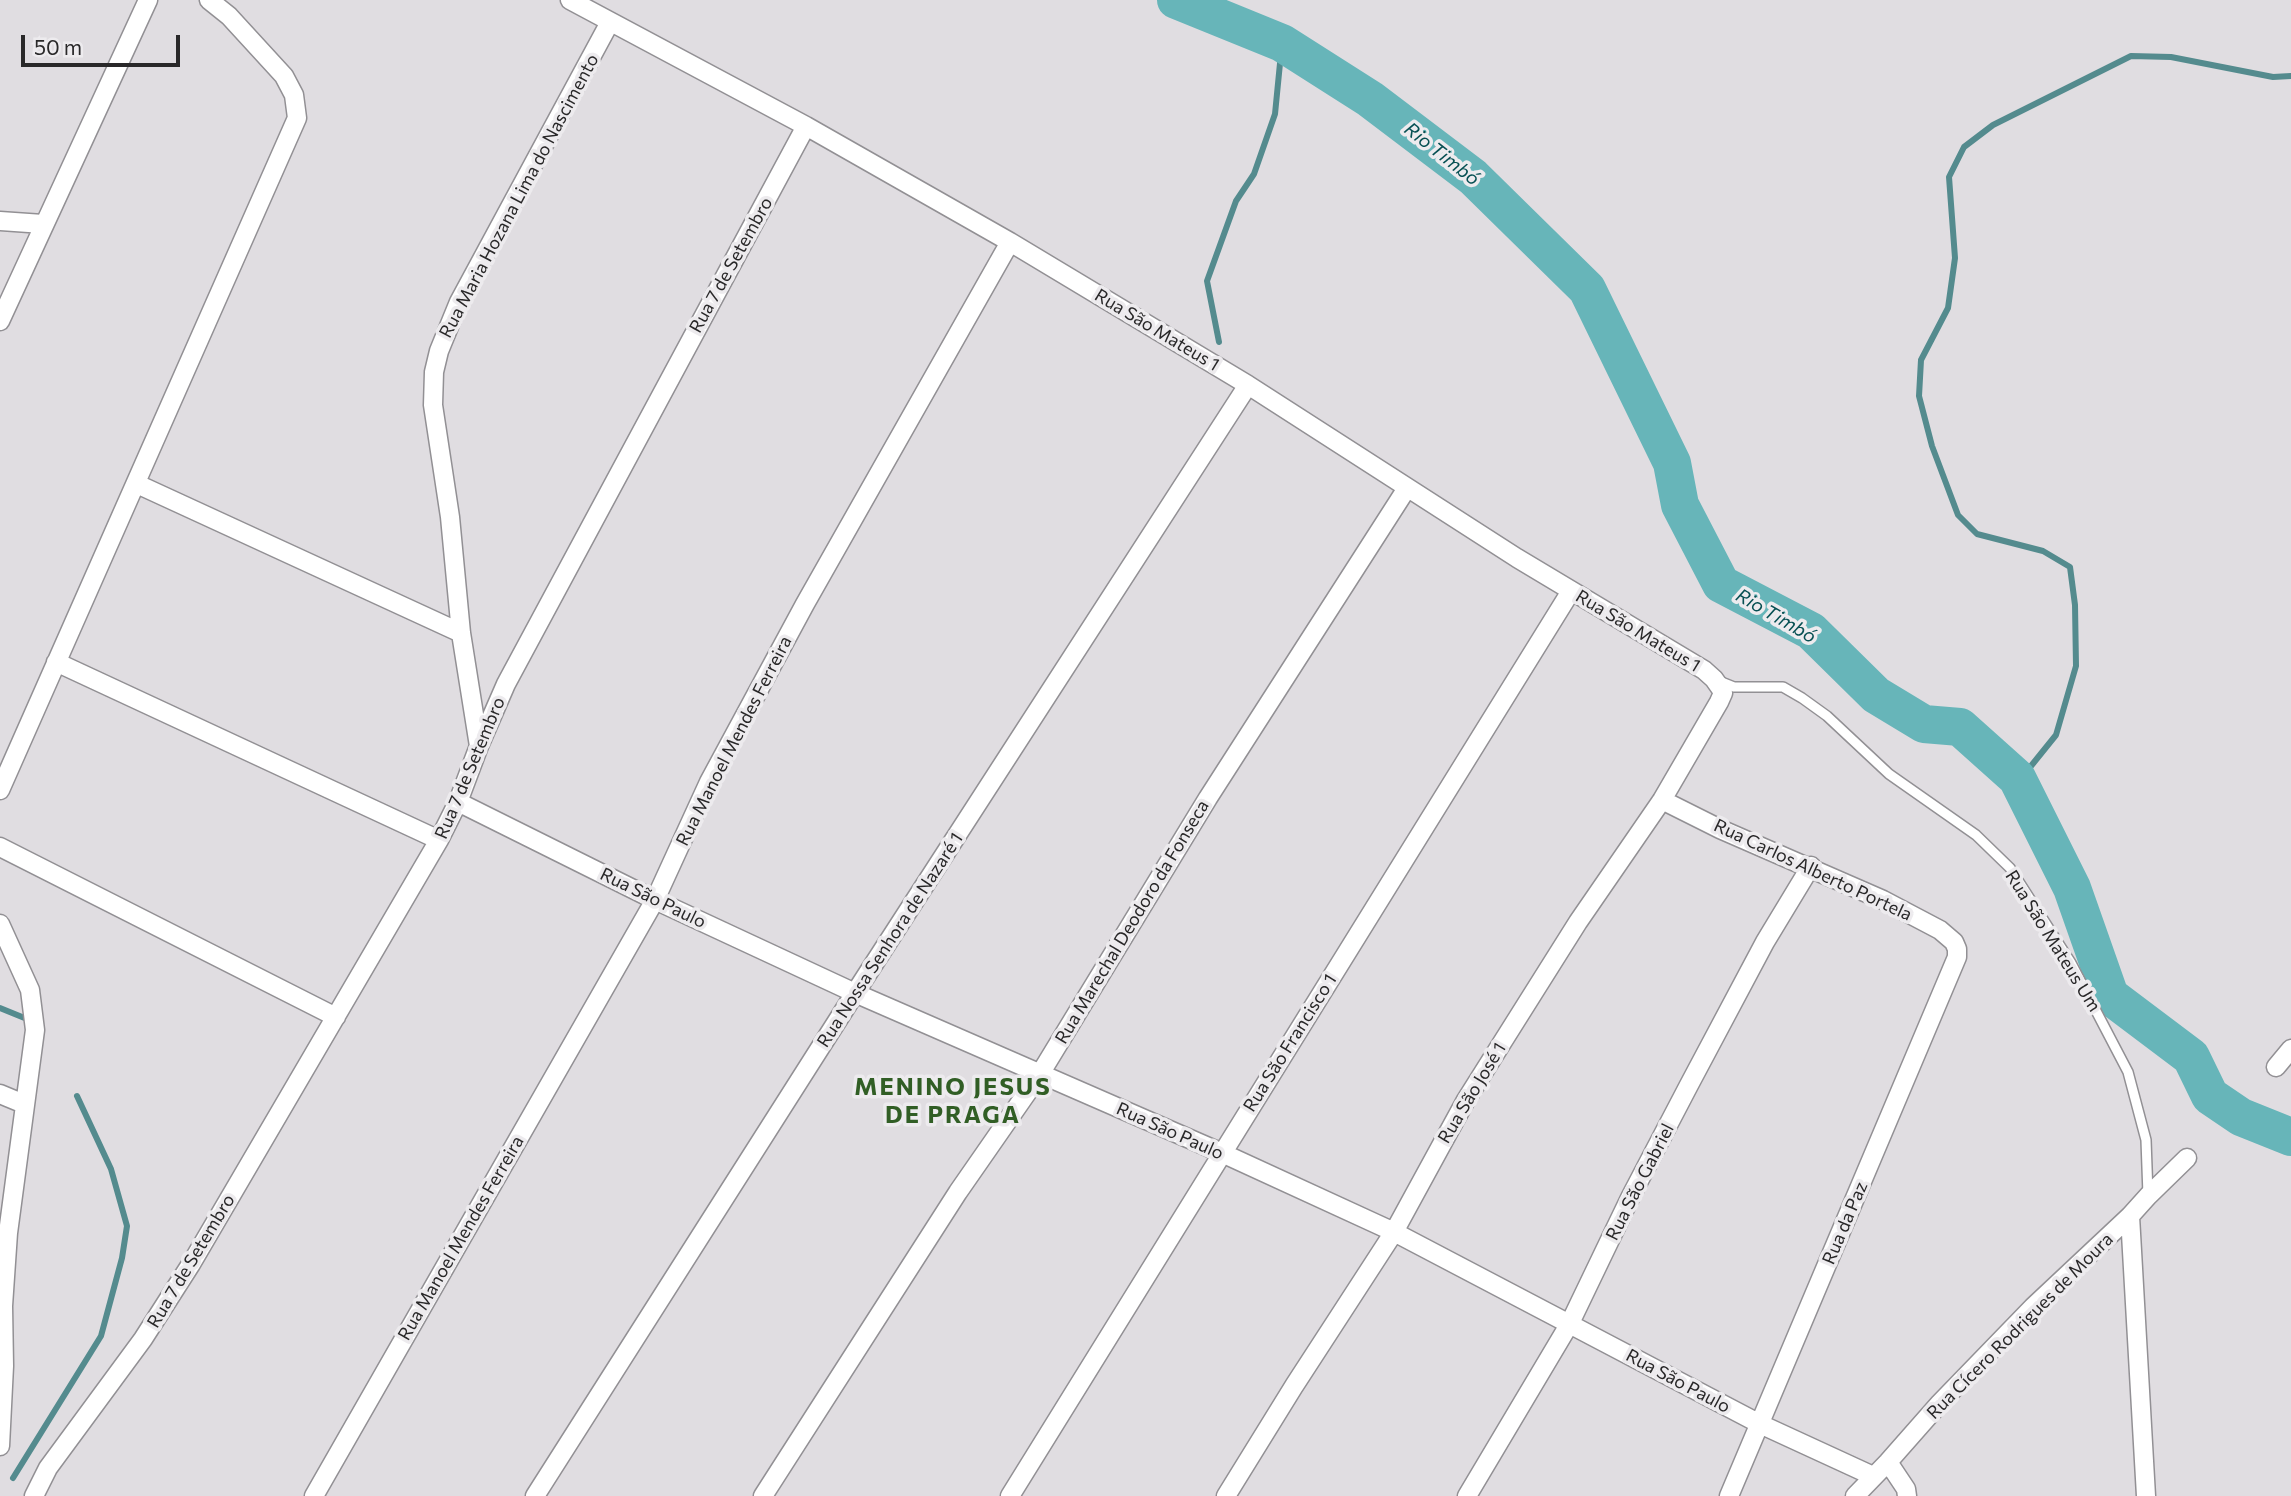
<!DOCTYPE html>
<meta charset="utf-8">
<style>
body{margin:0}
#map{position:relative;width:2291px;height:1496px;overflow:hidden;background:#e0dde1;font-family:Commissioner,sans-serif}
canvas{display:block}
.scale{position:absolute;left:21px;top:35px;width:159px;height:32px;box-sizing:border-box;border:4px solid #292829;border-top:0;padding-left:9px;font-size:21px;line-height:24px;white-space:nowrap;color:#292829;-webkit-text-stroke:5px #edebee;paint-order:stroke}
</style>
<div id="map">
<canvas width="2291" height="1496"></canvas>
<div class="scale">50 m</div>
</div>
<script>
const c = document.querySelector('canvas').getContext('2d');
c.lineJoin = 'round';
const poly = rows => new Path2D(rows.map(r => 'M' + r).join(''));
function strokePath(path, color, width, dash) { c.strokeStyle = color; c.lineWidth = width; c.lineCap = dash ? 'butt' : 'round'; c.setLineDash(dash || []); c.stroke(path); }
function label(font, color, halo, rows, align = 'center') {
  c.font = font + ' Commissioner,sans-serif'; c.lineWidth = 7; c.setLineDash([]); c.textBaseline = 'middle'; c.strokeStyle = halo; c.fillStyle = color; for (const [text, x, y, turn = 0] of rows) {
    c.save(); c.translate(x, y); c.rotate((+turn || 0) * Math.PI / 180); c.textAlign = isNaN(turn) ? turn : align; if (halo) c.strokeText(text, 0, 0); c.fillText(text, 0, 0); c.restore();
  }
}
strokePath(poly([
 [1219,342,1207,281,1236,201,1254,174,1275,114,1282,43],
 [2017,778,2031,766,2056,735,2076,666,2075,605,2070,567,2043,551,1977,534,1958,515,1932,446,1919,396,1921,360,1948,308,1955,258,1949,177,1964,147,1993,125,2131,56,2171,57,2273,77,2291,76],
 [0,1008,27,1019],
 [13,1478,101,1336,122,1258,127,1226,111,1169,77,1096]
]), '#548b8e', 6);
strokePath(poly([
 [1176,0,1282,43,1370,99,1473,177,1587,289,1672,463,1680,505,1721,584,1811,631,1876,695,1924,724,1960,727,2017,778,2072,888,2110,996,2191,1057,2210,1096,2241,1117,2291,1137]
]), '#67b5b9', 38);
const lane = poly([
 [1719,681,1734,687,1783,687,1802,698,1827,716,1889,774,1976,835,2010,868,2071,963,2128,1072,2146,1140,2148,1195]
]);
const street = poly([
 [570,0,806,126,1010,242,1248,385,1517,558,1704,670,1714,679,1721,689,1723,693,1719,702,1662,800,1578,922,1466,1100,1394,1232,1294,1386,1226,1496],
 [0,221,43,224],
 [0,321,148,0],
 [137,484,461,633],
 [56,662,439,840],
 [479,746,461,633,450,517,433,405,434,372,439,351,459,302,610,22],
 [0,790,297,118,294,95,284,76,229,16,209,0],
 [1662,800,1720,829,1883,900,1940,930,1954,942,1957,949,1957,957,1729,1496],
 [458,802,655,900,855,993,1222,1153,1394,1232,1760,1424,1873,1476],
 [0,847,336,1017],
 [0,924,30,990,35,1030,8,1233,3,1306,4,1366,0,1446],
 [2276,1067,2291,1049],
 [0,1094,24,1104],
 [2130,1216,2146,1496],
 [1888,1462,1906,1489,1907,1496],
 [34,1496,48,1468,143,1339,191,1264,439,840,458,802,479,746,506,684,806,126],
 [314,1496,655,900,709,782,805,604,1010,242],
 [535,1496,855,993,1248,385],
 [763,1496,958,1192,1040,1074,1208,798,1407,488],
 [1010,1496,1571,591],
 [1467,1496,1570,1323,1631,1196,1689,1085,1765,942,1811,866],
 [1855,1496,1888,1462,1940,1403,2033,1307,2130,1216,2148,1196,2187,1158]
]);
strokePath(lane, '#929094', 12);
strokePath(street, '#929094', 21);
strokePath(lane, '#fff', 9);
strokePath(street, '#fff', 18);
label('18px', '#292829', '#edebee', [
 ["Rua Maria Hozana Lima do Nascimento",519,196,-62],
 ["Rua 7 de Setembro",731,265,-61],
 ["Rua São Mateus 1",1157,330,31],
 ["Rua São Mateus 1",1638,631,31],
 ["Rua Manoel Mendes Ferreira",734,741,-63],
 ["Rua 7 de Setembro",470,768,-67],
 ["Rua Carlos Alberto Portela",1813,870,25],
 ["Rua São Paulo",653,898,26],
 ["Rua Marechal Deodoro da Fonseca",1132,922,-59],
 ["Rua Nossa Senhora de Nazaré 1",890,940,-57],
 ["Rua São Mateus Um",2053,941,58],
 ["Rua São Francisco 1",1290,1043,-58],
 ["Rua São José 1",1472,1093,-59],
 ["Rua São Paulo",1170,1131,24],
 ["Rua São Gabriel",1640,1182,-63],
 ["Rua da Paz",1845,1223,-67],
 ["Rua Manoel Mendes Ferreira",461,1238,-60],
 ["Rua 7 de Setembro",191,1261,-59],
 ["Rua Cícero Rodrigues de Moura",2020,1326,-45],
 ["Rua São Paulo",1678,1381,28]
]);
label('italic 19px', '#075053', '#edebee', [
 ["Rio Timbó",1442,154,38],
 ["Rio Timbó",1776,616,30]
]);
c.letterSpacing = '2px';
label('bold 24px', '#315e25', '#edebee', [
 ["MENINO JESUS",953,1087],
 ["DE PRAGA",953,1115]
]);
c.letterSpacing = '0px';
</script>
